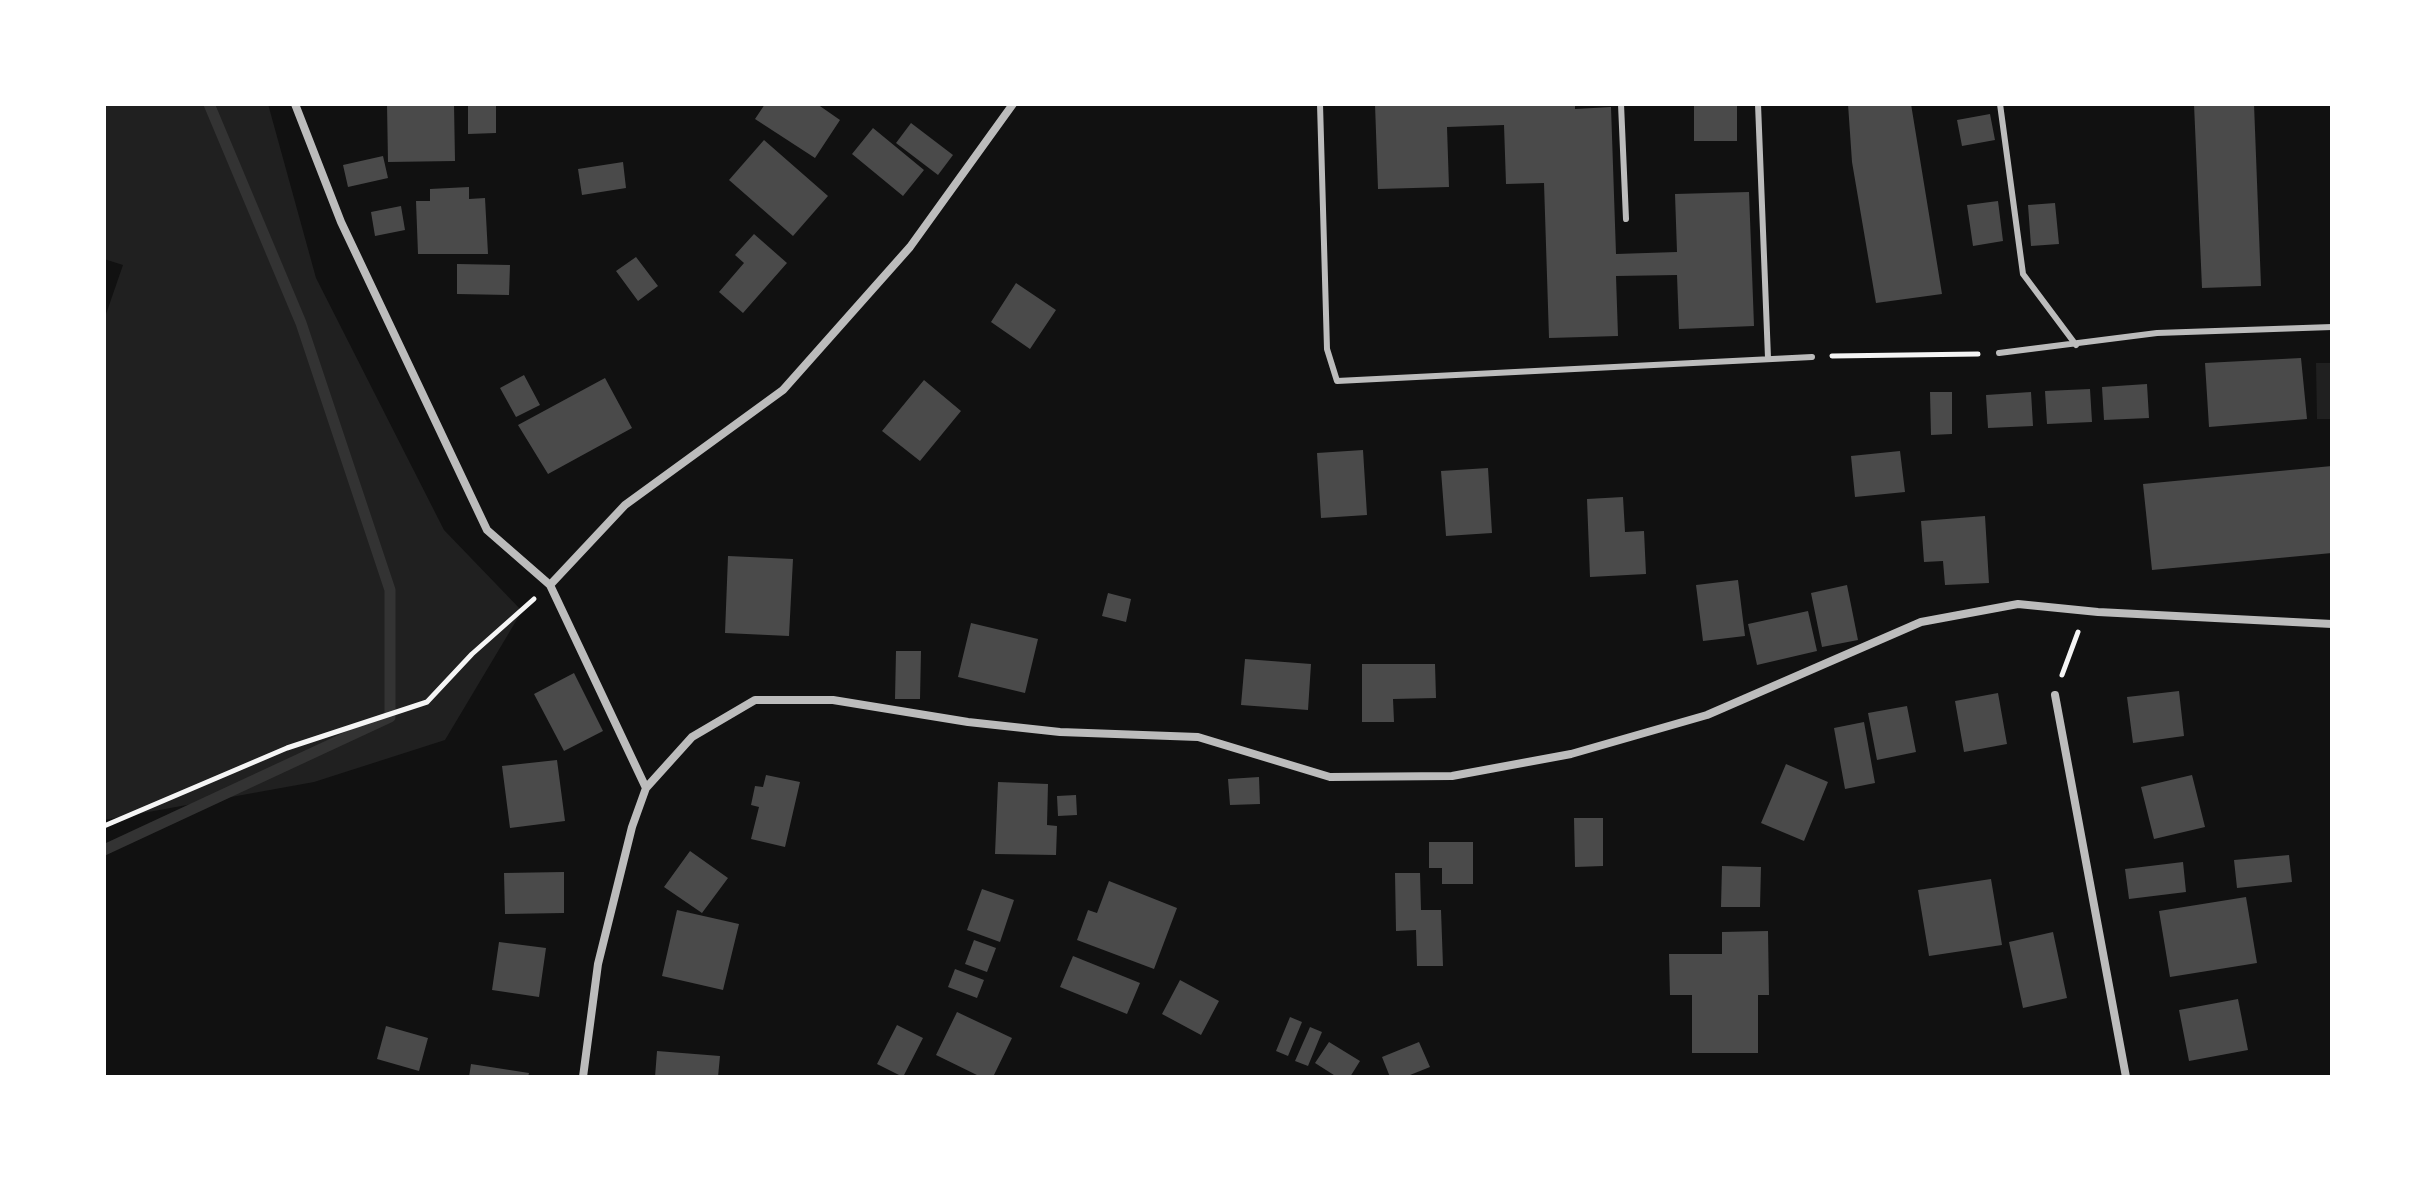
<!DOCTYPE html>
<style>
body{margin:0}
#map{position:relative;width:2436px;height:1181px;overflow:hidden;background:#111;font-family:Rubik,sans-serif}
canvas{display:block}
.frame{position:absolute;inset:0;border:106px solid #fff;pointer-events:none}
</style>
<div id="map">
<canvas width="2436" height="1181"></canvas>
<div class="frame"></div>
</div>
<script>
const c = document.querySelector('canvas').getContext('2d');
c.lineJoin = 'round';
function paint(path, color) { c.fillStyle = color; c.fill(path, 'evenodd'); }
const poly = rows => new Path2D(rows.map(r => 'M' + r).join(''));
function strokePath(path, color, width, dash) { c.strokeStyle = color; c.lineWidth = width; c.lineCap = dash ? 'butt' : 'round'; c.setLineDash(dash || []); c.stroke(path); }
paint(poly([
 [104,104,268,104,316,278,444,530,522,611,445,740,314,782,104,820,104,320,123,265,104,259],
 [2316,363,2332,363,2332,419,2317,419]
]), '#202020');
strokePath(poly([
 [104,850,390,717,390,590,301,323,209,104]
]), '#333', 11);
paint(poly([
 [387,104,454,104,455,161,388,162],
 [468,104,496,104,496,133,468,134],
 [765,104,817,104,840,120,815,158,755,119],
 [1375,104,1575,104,1575,109,1611,107,1616,254,1677,252,1675,194,1749,192,1754,326,1679,329,1677,275,1616,276,1618,336,1549,338,1544,183,1506,184,1504,125,1447,127,1449,187,1378,189],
 [1848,104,1911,104,1942,294,1876,303,1852,162],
 [2194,104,2254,104,2261,286,2202,288],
 [1694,106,1737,106,1737,141,1694,141],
 [1990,114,1995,140,1962,146,1957,120],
 [911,123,953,155,938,175,896,143],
 [873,128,924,170,903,196,852,154],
 [764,140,828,196,793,236,729,180],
 [383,156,388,178,348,187,343,165],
 [623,162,626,188,582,195,578,169],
 [469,187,469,199,485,198,488,254,418,254,416,201,430,201,430,189],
 [1998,201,2003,241,1973,246,1967,205],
 [2055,203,2059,244,2031,246,2028,205],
 [401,206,405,230,375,236,371,212],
 [754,234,787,263,743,313,719,292,744,263,735,255],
 [636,257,658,286,638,301,616,271],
 [457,264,510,265,509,295,457,294],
 [1016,283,1056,310,1030,349,991,322],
 [2301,358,2307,419,2209,427,2205,363],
 [524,375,540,405,516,417,500,388],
 [605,378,632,428,548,474,518,425],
 [924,380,961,411,920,461,882,431],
 [2147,384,2149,418,2104,420,2102,387],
 [2090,389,2092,422,2047,424,2045,391],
 [1930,392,1952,392,1952,434,1931,435],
 [2031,392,2033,426,1988,428,1986,395],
 [1363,450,1367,515,1321,518,1317,453],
 [1900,451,1905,492,1855,497,1851,456],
 [2332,466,2332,553,2152,570,2143,484],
 [1488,468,1492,533,1446,536,1441,471],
 [1623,497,1625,532,1644,531,1646,574,1590,577,1587,499],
 [1985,516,1989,583,1945,585,1943,561,1924,562,1921,521],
 [728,556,793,559,789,636,725,633],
 [1738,580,1745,636,1703,641,1696,585],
 [1847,585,1858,640,1822,647,1811,593],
 [1108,593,1131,599,1126,622,1102,616],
 [1808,611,1817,651,1757,665,1748,624],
 [971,623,1038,639,1025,693,958,677],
 [896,651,921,651,920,699,895,699],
 [1245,659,1311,664,1308,710,1241,705],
 [1362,664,1435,664,1436,698,1393,699,1394,722,1362,722],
 [574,673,603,731,564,751,534,694],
 [2179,691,2184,736,2133,743,2127,697],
 [1998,693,2007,744,1964,752,1955,701],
 [1907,706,1916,752,1877,760,1868,713],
 [1864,722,1875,783,1845,789,1834,728],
 [557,760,565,821,510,828,502,766],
 [1786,764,1828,782,1804,841,1761,823],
 [766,775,800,782,785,847,751,839,759,807,751,805,755,786,763,787],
 [2192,775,2205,827,2154,839,2141,787],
 [1259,777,1260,804,1230,805,1228,779],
 [998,782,1048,784,1047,825,1057,826,1056,855,995,854],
 [1076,795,1077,815,1058,816,1057,796],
 [1574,818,1603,818,1603,866,1575,867],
 [1429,842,1473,842,1473,884,1442,884,1442,868,1429,868],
 [690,851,728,878,702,913,664,887],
 [2289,855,2292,882,2237,888,2234,860],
 [2183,862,2186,892,2129,899,2125,869],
 [1722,866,1761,867,1760,907,1721,907],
 [564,872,564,913,505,914,504,873],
 [1395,873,1420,873,1421,910,1441,910,1443,966,1417,966,1416,930,1396,931],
 [1991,879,2002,945,1929,956,1918,890],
 [1109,881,1177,908,1154,969,1077,940,1088,910,1097,913],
 [982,889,1014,900,1000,942,967,930],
 [2246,897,2257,963,2170,977,2159,911],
 [677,910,739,924,723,990,662,976],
 [1768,931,1769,995,1758,995,1758,1053,1692,1053,1692,995,1670,995,1669,954,1722,954,1722,932],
 [2053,932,2067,998,2023,1008,2009,942],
 [974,940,996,948,987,972,965,964],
 [499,942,546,948,539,997,492,990],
 [1073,956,1140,983,1127,1014,1060,987],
 [955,969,984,980,977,998,948,987],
 [1180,980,1219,1001,1201,1035,1162,1014],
 [2238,999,2248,1050,2189,1061,2179,1010],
 [957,1012,1012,1038,993,1077,981,1077,936,1055],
 [1290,1017,1302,1022,1288,1056,1276,1051],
 [897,1025,923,1038,903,1077,877,1064],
 [386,1026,428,1038,419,1071,377,1059],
 [1310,1027,1322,1032,1308,1066,1295,1061],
 [1329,1042,1360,1061,1350,1077,1337,1077,1315,1063],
 [1419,1042,1430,1067,1405,1077,1390,1077,1382,1057],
 [657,1051,720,1056,718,1077,655,1077],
 [471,1064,529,1073,528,1077,469,1077]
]), '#4a4a4a');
strokePath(poly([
 [1832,356,1978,354],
 [2062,675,2078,632],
 [104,826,287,748,427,702,472,654,534,599]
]), '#f5f5f5', 5);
strokePath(poly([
 [1320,104,1327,349,1337,381,1812,357],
 [1621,104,1626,219],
 [1758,104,1768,358],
 [2000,104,2023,274,2076,345],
 [1999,353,2157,333,2332,327]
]), '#bcbcbc', 6);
strokePath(poly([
 [295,104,341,222,487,530,550,585],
 [2055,695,2126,1077],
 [646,788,692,737,755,700,833,700,968,722,1060,732,1198,737,1330,777,1452,776,1571,754,1707,715,1921,622,2018,604,2098,612,2332,624],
 [583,1077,598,964,632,827,646,788,550,585,625,505,783,390,910,247,1013,104]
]), '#bcbcbc', 8);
</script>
